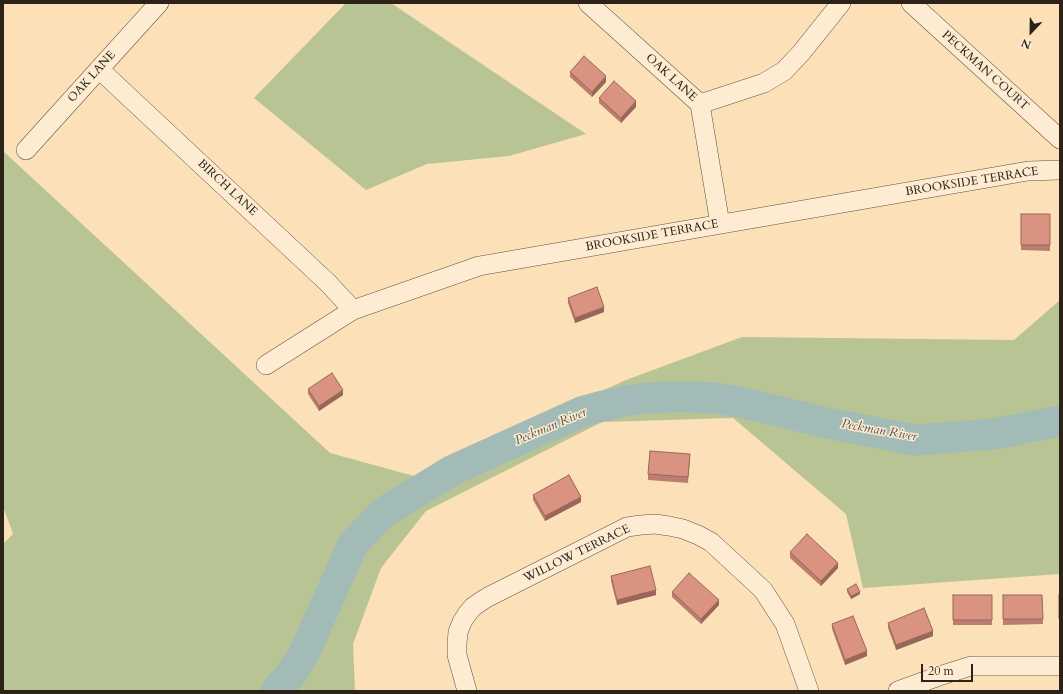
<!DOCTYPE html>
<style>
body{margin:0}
#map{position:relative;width:1063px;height:694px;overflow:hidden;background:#fce1b8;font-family:Cardo,serif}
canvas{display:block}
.frame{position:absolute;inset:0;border:4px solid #2c221a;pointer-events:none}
.north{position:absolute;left:1011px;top:12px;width:40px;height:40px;-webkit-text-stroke:3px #fdecd1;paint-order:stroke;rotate:202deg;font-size:11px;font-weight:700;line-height:16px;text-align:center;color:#2c221a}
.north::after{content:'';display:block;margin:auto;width:14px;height:18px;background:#2c221a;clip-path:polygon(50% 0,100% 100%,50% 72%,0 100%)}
.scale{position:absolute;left:921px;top:664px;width:52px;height:18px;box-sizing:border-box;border:2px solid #2c221a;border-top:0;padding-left:5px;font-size:12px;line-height:14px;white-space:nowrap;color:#2c221a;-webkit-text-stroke:3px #fdecd1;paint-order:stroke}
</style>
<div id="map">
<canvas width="1063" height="694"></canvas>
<div class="frame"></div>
<div class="north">N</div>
<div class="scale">20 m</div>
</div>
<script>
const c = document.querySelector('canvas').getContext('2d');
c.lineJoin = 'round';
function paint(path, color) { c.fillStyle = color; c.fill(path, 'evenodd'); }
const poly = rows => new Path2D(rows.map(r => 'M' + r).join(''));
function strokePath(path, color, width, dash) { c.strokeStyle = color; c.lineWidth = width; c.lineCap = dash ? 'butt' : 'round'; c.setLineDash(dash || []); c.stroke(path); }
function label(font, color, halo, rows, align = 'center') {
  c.font = font + ' Cardo,serif'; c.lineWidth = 3; c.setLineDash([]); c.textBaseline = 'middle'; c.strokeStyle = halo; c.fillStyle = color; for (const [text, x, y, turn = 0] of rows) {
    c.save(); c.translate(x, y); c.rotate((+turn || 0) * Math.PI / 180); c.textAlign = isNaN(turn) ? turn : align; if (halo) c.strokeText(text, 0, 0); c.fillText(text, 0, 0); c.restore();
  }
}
paint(poly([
 [346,3,391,3,586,134,509,156,427,164,366,190,254,98],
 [3,151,330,453,414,476,626,380,742,337,1014,340,1060,300,1060,574,863,588,846,514,733,418,602,422,426,511,381,568,353,644,355,691,3,691,3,544,13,534,3,506]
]), '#b8c494');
strokePath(poly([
 [276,691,290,675,301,659,310,641,318,622,353,544,384,512,453,470,581,412,603,406,625,401,646,398,670,397,693,397,716,398,739,402,827,423,915,440,994,434,1060,421]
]), '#a2bbb7', 31);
const street = poly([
 [588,3,700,104,720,224],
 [911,3,1060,139],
 [99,69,328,283,353,310],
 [700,104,764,83,784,71,801,53,841,3],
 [26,150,159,3],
 [266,365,353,310,479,266,1028,171,1060,170],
 [467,691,457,655,457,644,458,632,462,622,467,614,473,607,480,602,488,597,627,527,641,525,655,524,669,526,683,529,698,535,711,542,763,590,785,624,809,691],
 [898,691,939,676,971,666,1060,666]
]);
strokePath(street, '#605242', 20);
strokePath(street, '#fdecd1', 19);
paint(poly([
 [570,72,606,82,592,97,570,77],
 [599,98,636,107,621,123,599,103],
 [1021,214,1050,214,1050,251,1021,250],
 [568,298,604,312,575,323,568,303],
 [308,389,343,395,319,411,308,394],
 [690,459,688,483,648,480,648,474],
 [533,495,581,502,545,521,533,500],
 [790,552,838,568,821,586,790,558],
 [611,576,656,595,617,605,611,581],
 [847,589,860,594,851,599,847,592],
 [672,592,719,605,701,624,672,597],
 [953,595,992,595,992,625,953,625],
 [1003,595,1042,595,1043,624,1003,625],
 [888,623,933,636,896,650,888,628],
 [832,624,867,656,845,665,832,629]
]), '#bb7e6e');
paint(poly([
 [606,76,606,82,592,97,592,92],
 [636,101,636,107,621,123,621,118],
 [604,307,604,312,575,323,575,318],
 [343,390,343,395,319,411,319,406],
 [581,497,581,502,545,521,545,516],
 [838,563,838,568,821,586,821,581],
 [656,590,656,595,617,605,617,600],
 [860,592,860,594,851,599,851,596],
 [719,600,719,605,701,624,701,619],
 [933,631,933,636,896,650,896,645],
 [867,651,867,656,845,665,845,660]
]), '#98675a');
const building = poly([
 [584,56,606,76,592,92,570,72,584,56],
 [614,81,636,101,621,118,599,98,614,81],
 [1021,214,1050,214,1050,245,1021,245,1021,214],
 [597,287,604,307,575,318,568,298,597,287],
 [332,373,343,390,319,406,308,389,332,373],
 [650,451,690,454,688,477,648,474,650,451],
 [569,475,581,497,545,516,533,495,569,475],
 [807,534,838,563,821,581,790,552,807,534],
 [650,566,656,590,617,600,611,576,650,566],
 [689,573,719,600,701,619,672,592,689,573],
 [856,584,860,592,851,596,847,589,856,584],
 [953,595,992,595,992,620,953,620,953,595],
 [1003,595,1042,595,1043,619,1003,619,1003,595],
 [1059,595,1060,595,1060,619,1059,619,1059,595],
 [924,608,933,631,896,645,888,623,924,608],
 [853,616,867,651,845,660,832,624,853,616]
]);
paint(building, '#d99380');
strokePath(building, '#98675a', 1);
label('12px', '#2c221a', '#fdecd1', [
 ["PECKMAN COURT",985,71,42],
 ["OAK LANE",92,77,-48],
 ["OAK LANE",671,78,42],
 ["BROOKSIDE TERRACE",972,182,-9],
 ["BIRCH LANE",227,188,43],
 ["BROOKSIDE TERRACE",652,236,-10],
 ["WILLOW TERRACE",577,554,-26]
]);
label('italic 13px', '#4f5049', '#fdecd1', [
 ["Peckman River",551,427,-23],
 ["Peckman River",879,431,10]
]);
</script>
